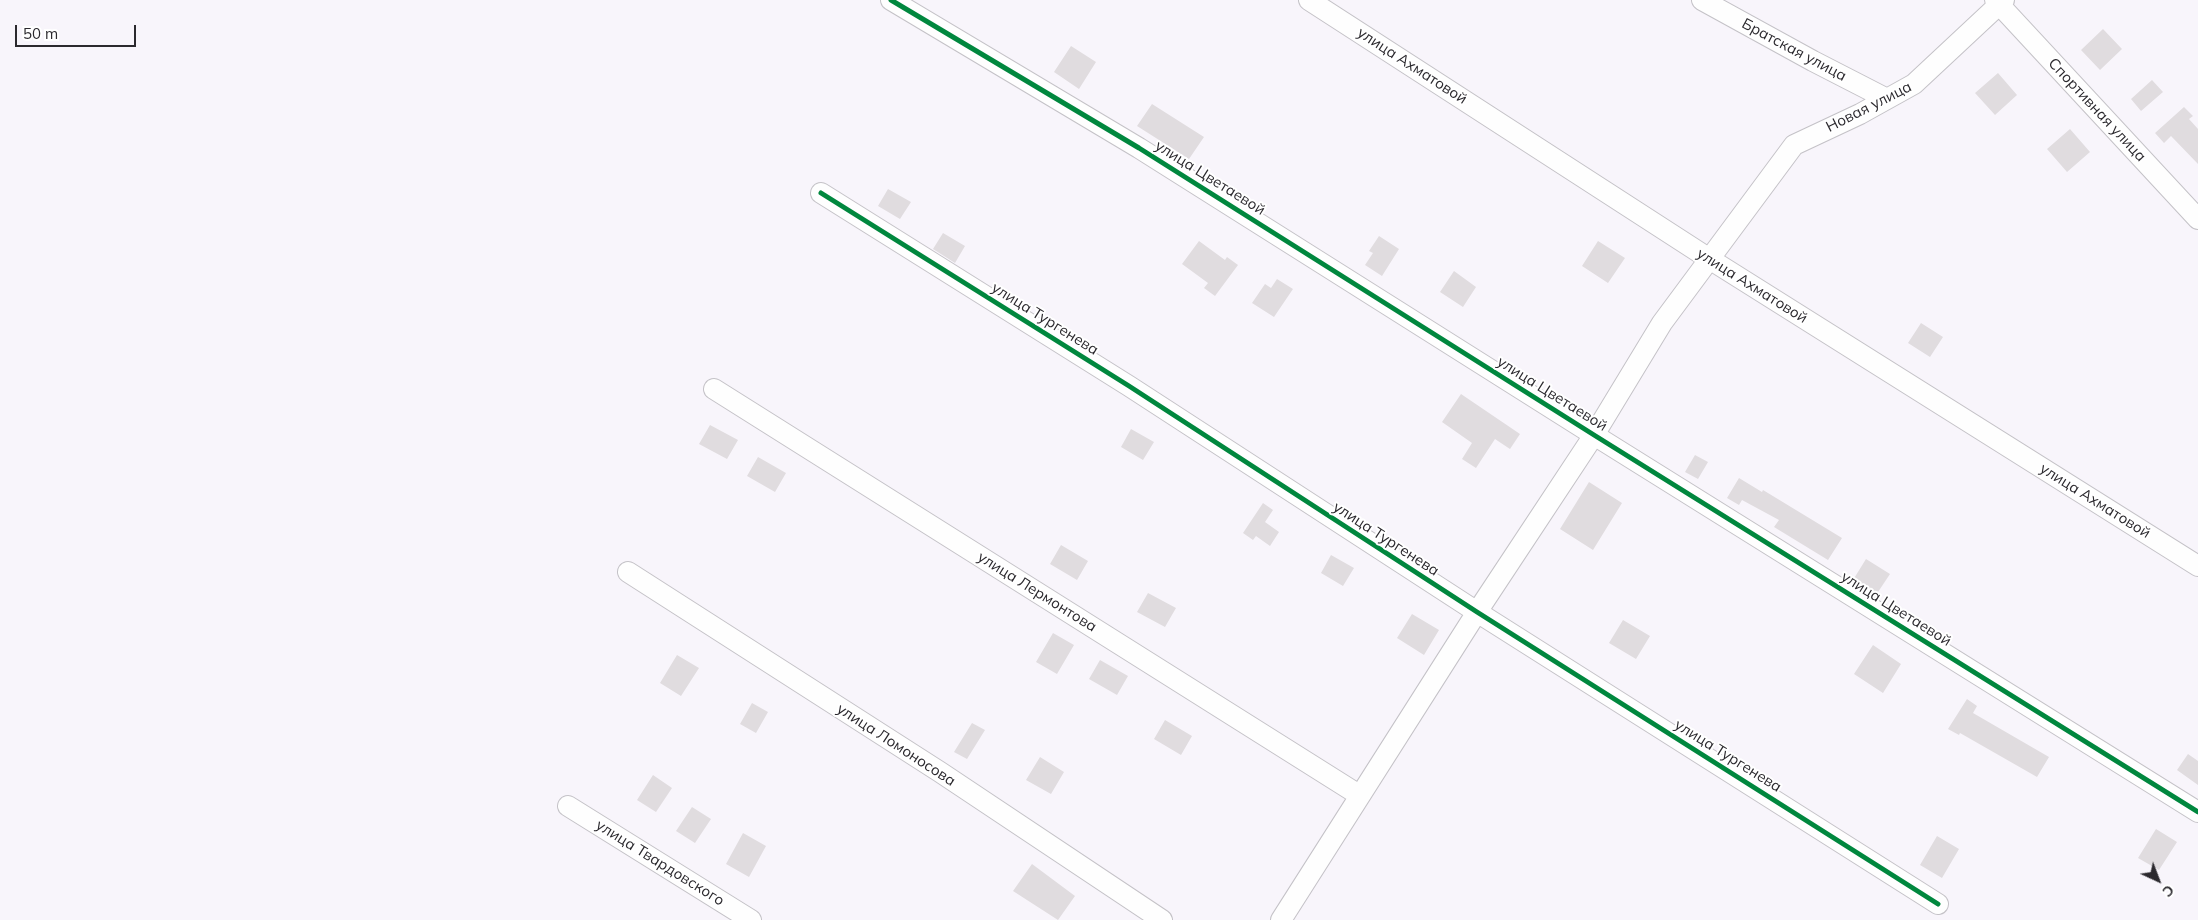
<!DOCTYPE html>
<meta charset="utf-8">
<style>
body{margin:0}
#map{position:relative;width:2198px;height:920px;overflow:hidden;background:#f8f5fb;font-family:Mulish,sans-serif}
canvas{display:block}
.north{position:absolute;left:2133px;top:855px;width:50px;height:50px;-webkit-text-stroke:4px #fff;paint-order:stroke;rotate:137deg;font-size:14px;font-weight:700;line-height:20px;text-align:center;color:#2b292e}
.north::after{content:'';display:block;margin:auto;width:18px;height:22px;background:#2b292e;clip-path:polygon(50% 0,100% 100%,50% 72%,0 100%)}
.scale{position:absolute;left:15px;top:25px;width:121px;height:22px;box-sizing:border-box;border:2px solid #2b292e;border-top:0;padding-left:6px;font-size:15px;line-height:18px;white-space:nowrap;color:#2b292e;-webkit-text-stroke:4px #fff;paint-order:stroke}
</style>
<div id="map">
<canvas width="2198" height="920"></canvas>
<div class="north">С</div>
<div class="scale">50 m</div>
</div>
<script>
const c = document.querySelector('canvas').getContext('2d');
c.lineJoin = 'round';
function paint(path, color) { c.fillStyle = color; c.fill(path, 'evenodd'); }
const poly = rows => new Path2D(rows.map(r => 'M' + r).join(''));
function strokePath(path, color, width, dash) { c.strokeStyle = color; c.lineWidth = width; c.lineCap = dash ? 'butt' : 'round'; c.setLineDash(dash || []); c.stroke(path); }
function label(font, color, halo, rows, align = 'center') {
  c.font = font + ' Mulish,sans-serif'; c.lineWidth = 4; c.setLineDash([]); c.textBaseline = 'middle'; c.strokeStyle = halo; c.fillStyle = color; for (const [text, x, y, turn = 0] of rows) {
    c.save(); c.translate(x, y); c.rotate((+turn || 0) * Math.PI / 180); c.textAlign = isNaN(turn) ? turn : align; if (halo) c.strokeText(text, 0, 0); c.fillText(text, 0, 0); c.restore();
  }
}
paint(poly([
 [2103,29,2122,49,2100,70,2081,50],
 [1071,46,1096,62,1079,89,1054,72],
 [1998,73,2017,95,1995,115,1975,93],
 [2152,80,2163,92,2141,111,2131,99],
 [1152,104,1204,137,1189,159,1137,126],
 [2184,107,2193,116,2189,119,2198,129,2198,164,2171,136,2164,143,2155,133],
 [2070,129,2090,152,2067,172,2047,149],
 [888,189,911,202,900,219,878,206],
 [943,233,965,246,955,263,933,249],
 [1379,236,1399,249,1382,276,1365,265,1373,253,1369,251],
 [1199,241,1225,260,1227,257,1238,265,1215,296,1204,288,1208,283,1182,264],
 [1598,241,1625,258,1608,283,1582,266],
 [1454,271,1476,287,1463,307,1440,292],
 [1277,279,1293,289,1274,317,1252,303,1265,284,1271,288],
 [1921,323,1943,337,1930,357,1908,343],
 [1461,394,1520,434,1510,449,1495,439,1476,468,1462,459,1472,443,1442,422],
 [710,425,738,440,727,459,699,444],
 [1131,429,1154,442,1143,460,1121,447],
 [1695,455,1708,462,1698,479,1685,472],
 [758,457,786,473,775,492,747,476],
 [1739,478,1762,492,1763,490,1842,538,1828,560,1774,527,1779,520,1742,500,1739,505,1727,498],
 [1589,482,1622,503,1593,550,1560,529],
 [1263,503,1273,510,1265,522,1279,532,1270,546,1256,536,1253,540,1243,533],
 [1061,545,1088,561,1077,580,1050,564],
 [1331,555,1354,568,1343,586,1321,573],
 [1866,559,1890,574,1876,595,1853,580],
 [1148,593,1176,608,1165,627,1137,612],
 [1412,614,1439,630,1424,655,1397,638],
 [1623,620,1650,636,1636,659,1609,643],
 [1053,633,1074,645,1057,674,1036,662],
 [1873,645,1901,664,1883,693,1854,674],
 [677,655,699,668,681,696,660,683],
 [1100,660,1128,676,1117,695,1089,679],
 [1967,699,1977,706,1973,713,2049,757,2037,777,1960,733,1959,735,1948,729],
 [752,703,768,712,756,733,740,724],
 [1165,720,1192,736,1181,755,1154,739],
 [972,723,985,730,967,759,954,752],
 [2188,754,2198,761,2198,785,2177,770],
 [1040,757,1064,772,1051,794,1026,780],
 [653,775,672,788,656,812,637,800],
 [692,807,711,819,695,843,676,831],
 [2156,829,2177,842,2159,870,2138,858],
 [743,833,766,846,749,877,726,864],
 [1937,836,1959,849,1942,878,1920,865],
 [1032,864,1075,896,1058,920,1013,891]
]), '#e0dcdf');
const minor = poly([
 [891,0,1139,148,1594,435,2198,812],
 [1309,0,1708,258,2198,566],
 [1702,0,1813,61,1887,99],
 [1995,0,2198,219],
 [821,193,1129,386,1477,612,1938,904],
 [714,389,1359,795],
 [628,572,940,772,1162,920],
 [568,806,751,920],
 [1281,920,1477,612,1594,435,1662,323,1794,145,1860,114,1914,84,2004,0]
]);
strokePath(minor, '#c4c2c7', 22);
strokePath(minor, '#fefefe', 20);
strokePath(poly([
 [891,0,1139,148,1594,435,2198,812],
 [821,193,1129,386,1477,612,1938,904]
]), '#00873e', 5);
label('15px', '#2b292e', '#fff', [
 ["Братская улица",1794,50,28],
 ["улица Ахматовой",1412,66,33],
 ["Новая улица",1869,107,-27],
 ["Спортивная улица",2097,110,47],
 ["улица Цветаевой",1210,178,32],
 ["улица Ахматовой",1752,286,32],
 ["улица Тургенева",1045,319,32],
 ["улица Цветаевой",1552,394,32],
 ["улица Ахматовой",2095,501,32],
 ["улица Тургенева",1386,539,33],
 ["улица Лермонтова",1037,592,32],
 ["улица Цветаевой",1896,609,32],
 ["улица Ломоносова",896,745,33],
 ["улица Тургенева",1728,756,32],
 ["улица Твардовского",660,863,32]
]);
</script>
